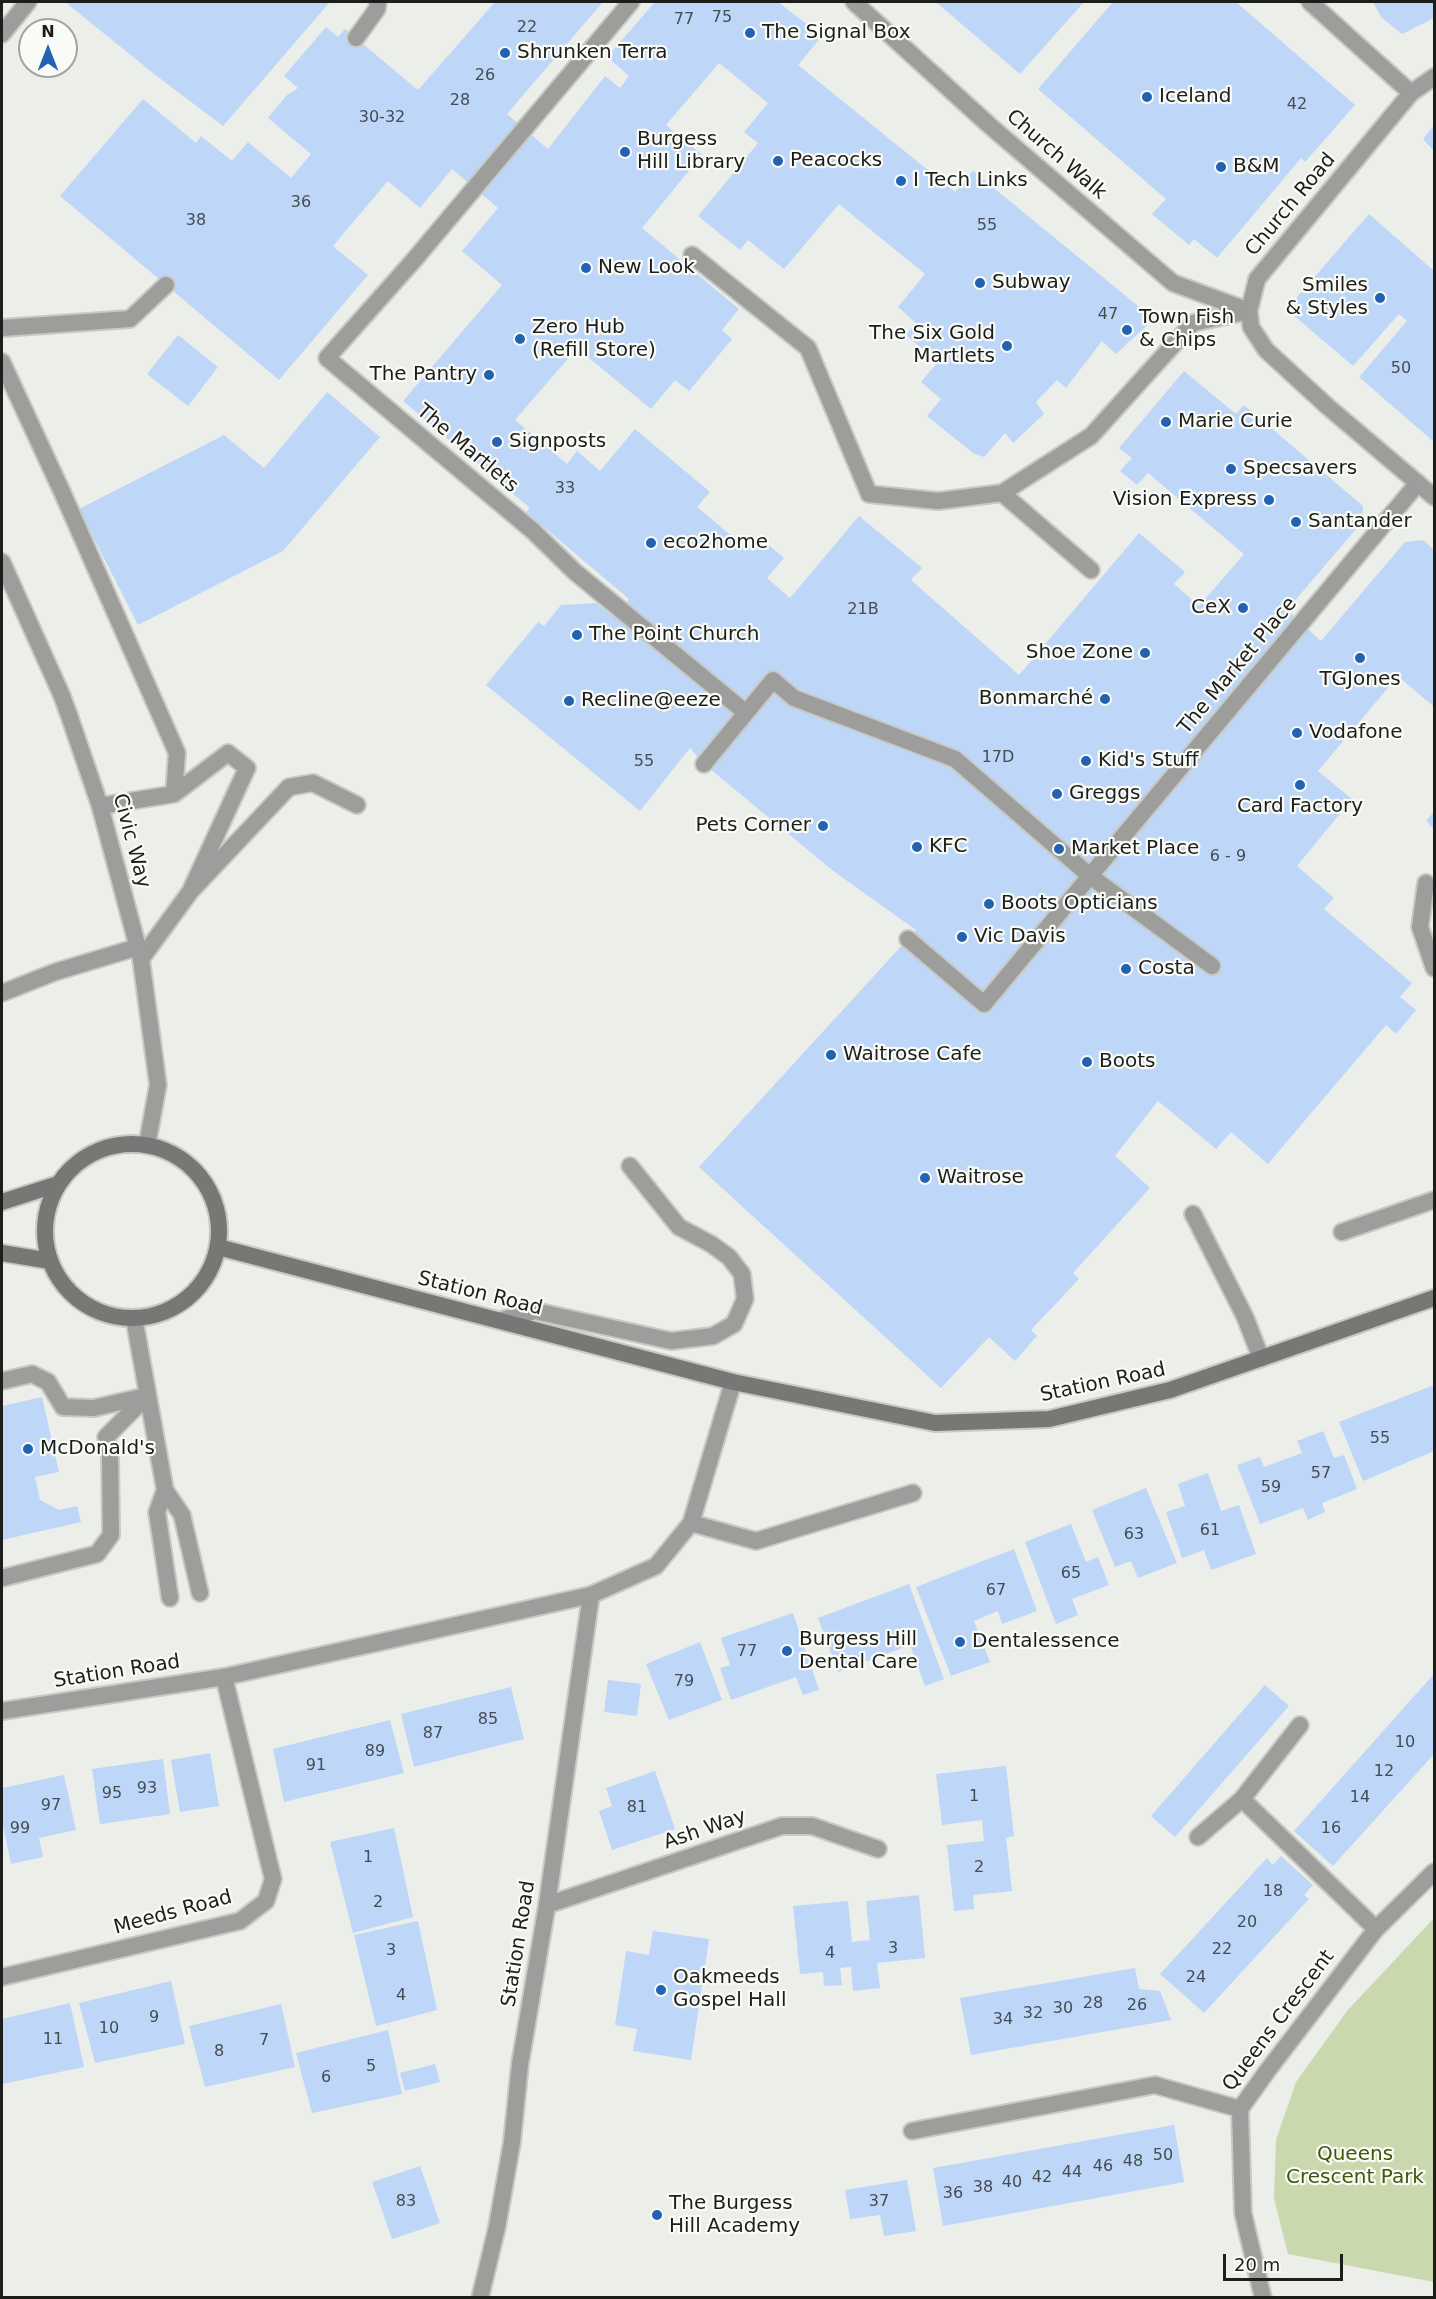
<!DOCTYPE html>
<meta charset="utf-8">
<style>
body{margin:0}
#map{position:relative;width:1436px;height:2299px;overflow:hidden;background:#eceee9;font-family:"DejaVu Sans",sans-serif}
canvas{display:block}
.frame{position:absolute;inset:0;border:3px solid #1d1e1c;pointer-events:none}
.north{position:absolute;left:18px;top:18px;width:60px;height:60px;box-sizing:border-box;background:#f9fbf6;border:2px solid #a1a39f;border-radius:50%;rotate:0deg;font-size:16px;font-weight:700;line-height:24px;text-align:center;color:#1d1e1c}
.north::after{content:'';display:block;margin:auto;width:21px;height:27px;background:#2361b2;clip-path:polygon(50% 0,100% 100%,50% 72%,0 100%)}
.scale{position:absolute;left:1223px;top:2254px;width:120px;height:27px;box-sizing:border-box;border:3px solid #1d1e1c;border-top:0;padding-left:8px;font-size:18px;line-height:21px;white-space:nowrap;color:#1d1e1c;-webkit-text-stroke:4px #f9fbf6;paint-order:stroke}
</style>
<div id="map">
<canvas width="1436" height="2299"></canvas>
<div class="frame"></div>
<div class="north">N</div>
<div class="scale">20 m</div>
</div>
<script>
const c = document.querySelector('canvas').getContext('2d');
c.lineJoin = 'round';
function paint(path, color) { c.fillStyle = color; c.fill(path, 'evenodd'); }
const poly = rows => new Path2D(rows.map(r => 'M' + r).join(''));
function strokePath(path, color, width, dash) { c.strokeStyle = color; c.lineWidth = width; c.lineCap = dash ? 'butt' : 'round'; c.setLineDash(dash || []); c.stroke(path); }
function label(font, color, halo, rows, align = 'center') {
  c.font = font + ' "DejaVu Sans",sans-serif'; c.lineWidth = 4.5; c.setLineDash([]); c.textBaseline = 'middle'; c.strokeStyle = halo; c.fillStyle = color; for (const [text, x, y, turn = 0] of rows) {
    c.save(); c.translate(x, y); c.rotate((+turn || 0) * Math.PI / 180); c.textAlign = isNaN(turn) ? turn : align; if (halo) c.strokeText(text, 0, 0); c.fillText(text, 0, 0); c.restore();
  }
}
paint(poly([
 [1434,1918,1434,2282,1288,2254,1274,2198,1276,2140,1296,2082,1347,2011]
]), '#c9d8ad');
paint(poly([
 [65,2,330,2,223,126,158,77],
 [495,2,603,2,507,114,548,149,605,76,620,88,629,76,607,57,655,2,778,2,822,36,798,65,955,192,973,171,1154,319,1116,354,1102,341,1066,388,1057,380,1036,402,1044,414,1013,443,1005,433,984,457,973,453,927,416,941,399,921,382,938,362,906,335,916,323,898,307,925,274,839,204,784,269,748,240,740,250,698,216,758,143,744,132,768,103,719,63,666,125,702,155,642,228,739,309,722,330,732,339,689,391,675,380,651,409,577,348,515,420,567,464,577,451,600,471,635,429,710,492,697,507,747,549,758,536,784,558,767,578,790,598,859,516,922,568,911,580,1019,675,1139,533,1185,572,1174,584,1199,606,1244,554,1148,473,1137,485,1120,471,1132,458,1119,448,1184,371,1236,414,1244,405,1363,506,1362,522,1287,610,1321,641,1405,542,1423,540,1434,550,1434,707,1398,676,1318,771,1352,799,1297,866,1334,898,1324,909,1412,983,1400,997,1416,1010,1396,1034,1386,1025,1268,1164,1231,1132,1216,1149,1158,1101,1115,1156,1150,1188,1073,1273,1079,1279,1031,1330,1037,1336,1015,1361,989,1337,941,1388,699,1167,916,930,832,870,704,764,690,748,640,811,486,685,538,622,544,626,561,605,596,603,614,617,629,599,526,512,530,508,403,401,502,285,462,251,498,208,452,169,420,208,388,181,333,246,368,275,279,380,60,196,143,99,196,143,201,136,232,161,248,142,291,178,311,154,268,118,287,95,298,88,284,76,326,27,338,37,345,29,418,90],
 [936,2,1084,2,1020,74],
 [1113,2,1236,2,1355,105,1305,162,1301,158,1217,258,1194,239,1189,245,1152,214,1166,199,1038,89],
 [1373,2,1434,2,1434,18,1402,34,1381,17],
 [1434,125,1434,151,1423,139],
 [1369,214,1434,271,1434,442,1359,377,1407,321,1399,314,1353,366,1292,314,1291,304],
 [178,335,218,367,188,406,147,374],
 [327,392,380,437,283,551,138,625,79,509,224,435,264,468],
 [1434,812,1434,829,1426,821],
 [1434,1385,1434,1451,1363,1481,1339,1422],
 [42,1397,59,1472,35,1477,40,1500,59,1510,77,1506,81,1522,2,1540,2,1406],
 [1323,1431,1334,1458,1344,1455,1357,1489,1322,1503,1325,1512,1308,1520,1303,1508,1260,1524,1237,1465,1260,1457,1264,1467,1302,1453,1297,1441],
 [1208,1473,1221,1511,1239,1505,1256,1554,1211,1570,1204,1550,1182,1558,1166,1512,1185,1506,1178,1484],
 [1146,1488,1177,1563,1138,1578,1131,1561,1115,1567,1092,1510],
 [1071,1524,1086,1562,1098,1557,1109,1585,1072,1599,1078,1615,1056,1624,1025,1542],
 [1014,1549,1037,1611,1002,1624,998,1611,974,1621,990,1662,951,1676,916,1587],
 [909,1584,944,1679,925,1686,910,1645,838,1672,818,1618],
 [793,1613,819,1690,803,1695,796,1677,731,1700,720,1668,730,1665,721,1638],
 [700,1642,722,1700,669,1720,646,1664],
 [1434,1674,1434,1754,1333,1866,1294,1831],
 [608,1680,641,1684,637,1716,604,1712],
 [1265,1685,1289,1706,1175,1837,1151,1816],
 [511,1687,524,1739,414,1767,401,1714],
 [390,1720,404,1773,284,1802,273,1749],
 [210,1753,219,1806,180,1812,171,1760],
 [163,1759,170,1814,100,1824,92,1769],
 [1006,1766,1014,1836,1006,1838,1012,1891,973,1895,974,1909,954,1911,947,1845,984,1841,982,1820,942,1825,936,1774],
 [655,1771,675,1829,612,1850,599,1811,612,1806,606,1788],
 [64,1775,76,1830,39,1838,43,1857,11,1864,2,1821,2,1788],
 [394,1828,413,1917,353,1933,330,1842],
 [1281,1856,1313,1885,1304,1895,1309,1899,1204,2013,1160,1974,1267,1858,1273,1865],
 [919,1895,925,1958,877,1963,880,1988,853,1991,851,1967,840,1968,842,1985,824,1986,823,1972,800,1974,793,1906,848,1901,852,1942,870,1940,866,1901],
 [418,1921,437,2010,376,2026,354,1935],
 [653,1931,709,1939,691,2060,633,2051,637,2029,615,2025,626,1951,649,1955],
 [1135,1968,1139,1989,1160,1991,1171,2020,971,2055,960,1998],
 [171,1981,185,2044,95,2063,79,2003],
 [70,2003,84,2067,2,2084,2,2019],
 [281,2004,295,2067,205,2087,189,2026],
 [388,2030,402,2094,312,2113,296,2053],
 [435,2064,440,2082,405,2091,400,2073],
 [1174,2125,1184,2182,943,2226,933,2168],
 [420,2166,440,2223,392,2239,372,2182],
 [907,2180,916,2231,884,2236,880,2215,850,2219,845,2190]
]), '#bed6f8');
const service = poly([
 [2,34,28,2],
 [356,38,377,9,378,2],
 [692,255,808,348,869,494,938,501,1002,493,1091,436,1193,323,1249,311],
 [2,328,130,319,166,285],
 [2,362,63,494,177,753,174,794],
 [1002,493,1091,570],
 [100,806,174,794,228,753,247,768,190,892],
 [1426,883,1420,927,1434,968],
 [141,959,190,892,289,787,313,783,357,805],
 [2,993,55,972,138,947],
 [1193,1214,1245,1317,1261,1358],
 [1342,1232,1434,1200],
 [134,1318,165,1490,182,1515,200,1593],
 [502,1320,535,1311,671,1341,713,1336,734,1324,745,1299,742,1274,729,1257,711,1244,679,1227,630,1166],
 [2,1381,32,1374,48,1382,63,1407,94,1408,146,1396],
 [165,1490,157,1512,170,1598],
 [2,1578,97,1554,111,1535,110,1454,106,1437,147,1396],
 [1242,1799,1376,1929],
 [1198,1837,1242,1799,1300,1725],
 [480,2298,497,2227,512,2142,520,2064,547,1905]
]);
const pedestrian = poly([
 [631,2,414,260,327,358,533,531,575,572,745,712],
 [854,2,989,125,1173,283,1249,311],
 [704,764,773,680,794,698,955,759,1090,876,1418,483],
 [908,939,984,1004,1090,876,1212,966]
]);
const minor = poly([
 [1310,2,1411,93],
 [691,1523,756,1541,913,1493],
 [591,1595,547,1905,782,1826,812,1826,878,1849],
 [2,1977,240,1921,266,1901,273,1879,224,1677],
 [1240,2109,1268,2070,1376,1929,1434,1872],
 [1240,2109,1243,2213,1263,2298],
 [912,2131,1155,2085,1240,2109]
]);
const tertiary = poly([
 [1434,77,1411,93,1257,279,1249,311,1251,327,1266,350,1327,406,1434,497],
 [2,562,62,696,70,718,100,806,141,959,158,1085,147,1145],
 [2,1711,224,1677,591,1595,656,1566,691,1523,733,1382]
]);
const secondary = poly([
 '45 1231a87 87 0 1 1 174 0a87 87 0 1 1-174 0Z',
 [2,1202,58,1184],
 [218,1247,733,1382,935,1423,1049,1419,1170,1390,1434,1298],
 [2,1253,50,1261]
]);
strokePath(service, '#c7c9c4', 20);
strokePath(pedestrian, '#c7c9c4', 20);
strokePath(minor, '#c7c9c4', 20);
strokePath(tertiary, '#c7c9c4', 20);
strokePath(secondary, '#c7c9c4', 20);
strokePath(service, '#9d9e9c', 16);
strokePath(pedestrian, '#9d9e9c', 16);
strokePath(minor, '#9d9e9c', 16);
strokePath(tertiary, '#9d9e9c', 16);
strokePath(secondary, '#777875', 16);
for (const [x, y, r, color] of [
 [750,33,6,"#2361b2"],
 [505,53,6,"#2361b2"],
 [1147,97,6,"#2361b2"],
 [625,152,6,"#2361b2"],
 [778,161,6,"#2361b2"],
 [1221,167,6,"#2361b2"],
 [901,181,6,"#2361b2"],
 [586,268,6,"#2361b2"],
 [980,283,6,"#2361b2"],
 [1380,298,6,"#2361b2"],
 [1127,330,6,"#2361b2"],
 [520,339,6,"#2361b2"],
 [1007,346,6,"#2361b2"],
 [489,375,6,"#2361b2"],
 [1166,422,6,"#2361b2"],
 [497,442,6,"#2361b2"],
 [1231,469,6,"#2361b2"],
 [1269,500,6,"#2361b2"],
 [1296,522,6,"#2361b2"],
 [651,543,6,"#2361b2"],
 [1243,608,6,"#2361b2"],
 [577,635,6,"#2361b2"],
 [1145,653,6,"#2361b2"],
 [1360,658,6,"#2361b2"],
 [1105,699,6,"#2361b2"],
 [569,701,6,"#2361b2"],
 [1297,733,6,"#2361b2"],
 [1086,761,6,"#2361b2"],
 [1300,785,6,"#2361b2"],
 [1057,794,6,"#2361b2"],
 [823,826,6,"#2361b2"],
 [917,847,6,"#2361b2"],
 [1059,849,6,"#2361b2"],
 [989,904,6,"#2361b2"],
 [962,937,6,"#2361b2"],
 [1126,969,6,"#2361b2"],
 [831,1055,6,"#2361b2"],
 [1087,1062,6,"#2361b2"],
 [925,1178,6,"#2361b2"],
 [28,1449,6,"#2361b2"],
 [960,1642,6,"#2361b2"],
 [787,1651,6,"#2361b2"],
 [661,1990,6,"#2361b2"],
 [657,2215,6,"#2361b2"]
]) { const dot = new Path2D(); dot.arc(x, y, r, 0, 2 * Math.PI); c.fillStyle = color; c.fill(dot); strokePath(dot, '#f9fbf6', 2); }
label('16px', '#454c53', null, [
 ["75",722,18],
 ["77",684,20],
 ["22",527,28],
 ["26",485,76],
 ["28",460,101],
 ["42",1297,105],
 ["30-32",382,118],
 ["36",301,203],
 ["38",196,221],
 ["55",987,226],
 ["47",1108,315],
 ["50",1401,369],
 ["33",565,489],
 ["21B",863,610],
 ["17D",998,758],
 ["55",644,762],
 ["6 - 9",1228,857],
 ["55",1380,1439],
 ["57",1321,1474],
 ["59",1271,1488],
 ["61",1210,1531],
 ["63",1134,1535],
 ["65",1071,1574],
 ["67",996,1591],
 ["77",747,1652],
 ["79",684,1682],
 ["85",488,1720],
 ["87",433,1734],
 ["10",1405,1743],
 ["89",375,1752],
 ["91",316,1766],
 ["12",1384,1772],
 ["93",147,1789],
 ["95",112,1794],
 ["1",974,1797],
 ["14",1360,1798],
 ["97",51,1806],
 ["81",637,1808],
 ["99",20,1829],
 ["16",1331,1829],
 ["1",368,1858],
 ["2",979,1868],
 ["18",1273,1892],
 ["2",378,1903],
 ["20",1247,1923],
 ["3",893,1949],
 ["22",1222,1950],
 ["3",391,1951],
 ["4",830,1954],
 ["24",1196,1978],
 ["4",401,1996],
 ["28",1093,2004],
 ["26",1137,2006],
 ["30",1063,2009],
 ["32",1033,2014],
 ["9",154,2018],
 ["34",1003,2020],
 ["10",109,2029],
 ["11",53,2040],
 ["7",264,2041],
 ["8",219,2052],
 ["5",371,2067],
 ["6",326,2078],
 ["50",1163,2156],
 ["48",1133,2162],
 ["46",1103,2167],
 ["44",1072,2173],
 ["42",1042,2178],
 ["40",1012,2183],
 ["38",983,2188],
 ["36",953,2194],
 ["83",406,2202],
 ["37",879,2202]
]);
label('20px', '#1d1e1c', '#f9fbf6', [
 ["The Signal Box",762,33],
 ["Shrunken Terra",517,53],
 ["Iceland",1159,97],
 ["Burgess",637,140],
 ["Hill Library",637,163],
 ["Peacocks",790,161],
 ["B&M",1233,167],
 ["I Tech Links",913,181],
 ["New Look",598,268],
 ["Subway",992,283],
 ["Smiles",1368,286,"right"],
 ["& Styles",1368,309,"right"],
 ["Town Fish",1139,318],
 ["& Chips",1139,341],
 ["Zero Hub",532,328],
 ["(Refill Store)",532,351],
 ["The Six Gold",995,334,"right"],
 ["Martlets",995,357,"right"],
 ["The Pantry",477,375,"right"],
 ["Marie Curie",1178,422],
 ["Signposts",509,442],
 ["Specsavers",1243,469],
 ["Vision Express",1257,500,"right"],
 ["Santander",1308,522],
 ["eco2home",663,543],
 ["CeX",1231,608,"right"],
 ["The Point Church",589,635],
 ["Shoe Zone",1133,653,"right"],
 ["TGJones",1360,680,"center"],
 ["Bonmarché",1093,699,"right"],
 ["Recline@eeze",581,701],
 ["Vodafone",1309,733],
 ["Kid's Stuff",1098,761],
 ["Greggs",1069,794],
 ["Card Factory",1300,807,"center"],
 ["Pets Corner",811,826,"right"],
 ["KFC",929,847],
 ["Market Place",1071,849],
 ["Boots Opticians",1001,904],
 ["Vic Davis",974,937],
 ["Costa",1138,969],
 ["Waitrose Cafe",843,1055],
 ["Boots",1099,1062],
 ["Waitrose",937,1178],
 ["McDonald's",40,1449],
 ["Burgess Hill",799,1640],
 ["Dental Care",799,1663],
 ["Dentalessence",972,1642],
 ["Oakmeeds",673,1978],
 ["Gospel Hall",673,2001],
 ["The Burgess",669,2204],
 ["Hill Academy",669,2227]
], 'left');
label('20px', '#1d1e1c', '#f9fbf6', [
 ["Church Walk",1056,155,41],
 ["Church Road",1291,205,-50],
 ["The Martlets",467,449,40],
 ["The Market Place",1238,666,-50],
 ["Civic Way",131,841,75],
 ["Station Road",480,1294,14],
 ["Station Road",1103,1383,-12],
 ["Station Road",117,1672,-9],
 ["Ash Way",705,1830,-19],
 ["Meeds Road",173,1913,-15],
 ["Station Road",519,1944,-81],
 ["Queens Crescent",1279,2021,-53]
]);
label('20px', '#43550d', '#f9fbf6', [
 ["Queens",1355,2155],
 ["Crescent Park",1355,2178]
]);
</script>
